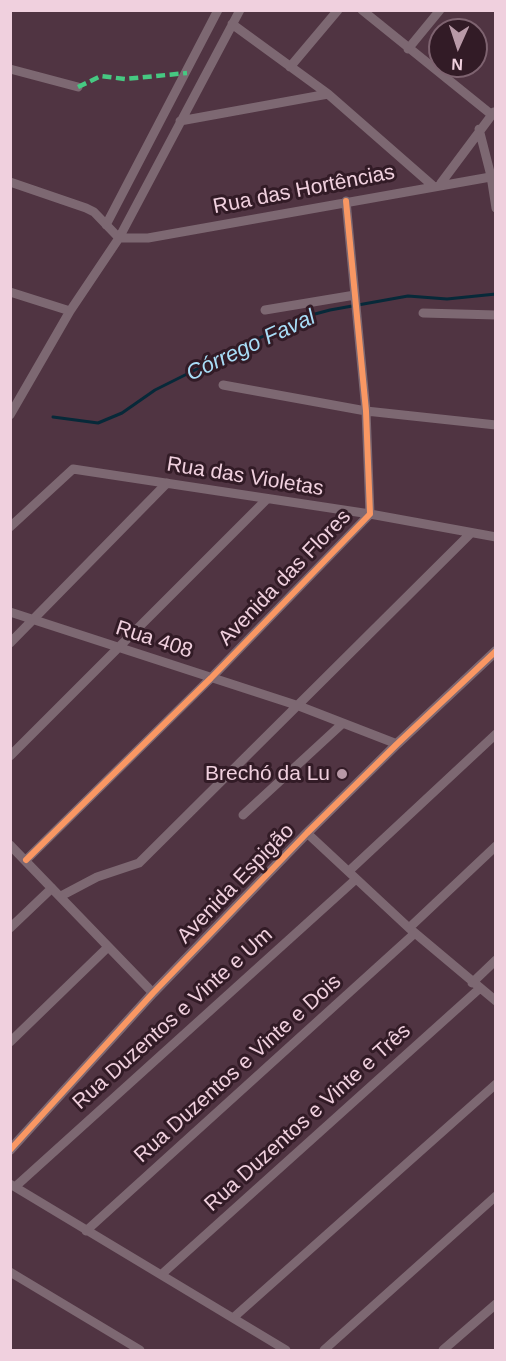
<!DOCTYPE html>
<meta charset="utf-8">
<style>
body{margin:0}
#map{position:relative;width:506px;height:1361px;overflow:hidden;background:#503442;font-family:Helvetica,sans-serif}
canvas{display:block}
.frame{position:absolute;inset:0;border:12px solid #f0d0de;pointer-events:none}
.north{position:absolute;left:428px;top:18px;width:60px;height:60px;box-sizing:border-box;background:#321b26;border:2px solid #7e6370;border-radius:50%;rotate:183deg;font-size:16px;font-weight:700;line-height:24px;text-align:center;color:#f0d0de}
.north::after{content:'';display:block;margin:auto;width:21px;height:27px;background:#b899a7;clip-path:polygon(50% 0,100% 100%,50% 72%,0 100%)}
</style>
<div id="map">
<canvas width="506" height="1361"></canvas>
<div class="frame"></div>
<div class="north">N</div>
</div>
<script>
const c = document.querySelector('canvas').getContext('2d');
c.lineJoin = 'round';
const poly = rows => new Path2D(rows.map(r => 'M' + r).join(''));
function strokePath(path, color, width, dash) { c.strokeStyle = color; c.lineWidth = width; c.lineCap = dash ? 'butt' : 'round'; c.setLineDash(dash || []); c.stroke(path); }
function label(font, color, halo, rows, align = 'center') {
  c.font = font + ' Helvetica,sans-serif'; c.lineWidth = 6; c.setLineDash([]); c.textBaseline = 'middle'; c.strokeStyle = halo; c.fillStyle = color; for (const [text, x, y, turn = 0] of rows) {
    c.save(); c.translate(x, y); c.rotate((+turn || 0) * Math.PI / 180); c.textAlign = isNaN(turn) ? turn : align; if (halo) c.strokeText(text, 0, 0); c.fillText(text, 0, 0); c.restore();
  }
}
strokePath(poly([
 [53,417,98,423,122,413,155,390,207,364,300,318,330,310,408,296,447,299,496,294]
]), '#072939', 3);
strokePath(poly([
 [362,10,492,115],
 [232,24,328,94,432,185],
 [408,49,440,10],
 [290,67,338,10],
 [10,69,78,87],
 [180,121,328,94],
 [479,129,491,176,496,208],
 [10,182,86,208,94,212,119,238],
 [441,183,494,112],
 [106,225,218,10],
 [119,238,148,238,496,176],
 [10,292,70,311],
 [265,310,355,295],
 [423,313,496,315],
 [223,385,366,411,496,425],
 [10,415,70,311,119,238,240,10],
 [10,527,73,469,370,514,496,537],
 [10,612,299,706,397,744],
 [10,643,167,483],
 [10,756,267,499],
 [243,815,343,723],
 [307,833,409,928,496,1001],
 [10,845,153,993],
 [26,860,211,678,370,514,366,411,346,201],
 [349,871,496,734],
 [61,896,97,877,139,863,471,533],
 [10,928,52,888],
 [409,928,496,846],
 [472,983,496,960],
 [10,1042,108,947],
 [10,1184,286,1350],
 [15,1187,356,879],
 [86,1231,415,933],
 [10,1272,140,1350],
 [162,1274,479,989],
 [233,1318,496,1084],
 [324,1350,496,1196],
 [443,1350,496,1304]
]), '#7d6872', 9);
strokePath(poly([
 [10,1150,153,993,307,833,397,744,496,651]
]), '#7d6872', 10);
strokePath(poly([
 [78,87,101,76,125,79,187,73]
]), '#46c982', 4.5, [9, 4.5]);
strokePath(poly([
 [26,860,211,678,370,514,366,411,346,201],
 [10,1150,153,993,307,833,397,744,496,651]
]), '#f99763', 6);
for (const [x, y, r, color] of [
 [342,774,6,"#b899a7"]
]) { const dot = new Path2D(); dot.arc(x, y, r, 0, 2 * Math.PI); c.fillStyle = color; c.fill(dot); strokePath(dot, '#321b26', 2); }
label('21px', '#f0d0de', '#321b26', [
 ["Rua das Hortências",304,190,-11],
 ["Rua das Violetas",245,477,9],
 ["Avenida das Flores",285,578,-46],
 ["Rua 408",154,640,18],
 ["Avenida Espigão",236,884,-46],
 ["Rua Duzentos e Vinte e Um",173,1019,-42],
 ["Rua Duzentos e Vinte e Dois",238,1069,-42],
 ["Rua Duzentos e Vinte e Três",308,1118,-42]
]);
label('21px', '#f0d0de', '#321b26', [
 ["Brechó da Lu",330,774]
], 'right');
label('italic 22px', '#a8ddf7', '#321b26', [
 ["Córrego Faval",251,346,-25]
]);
</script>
